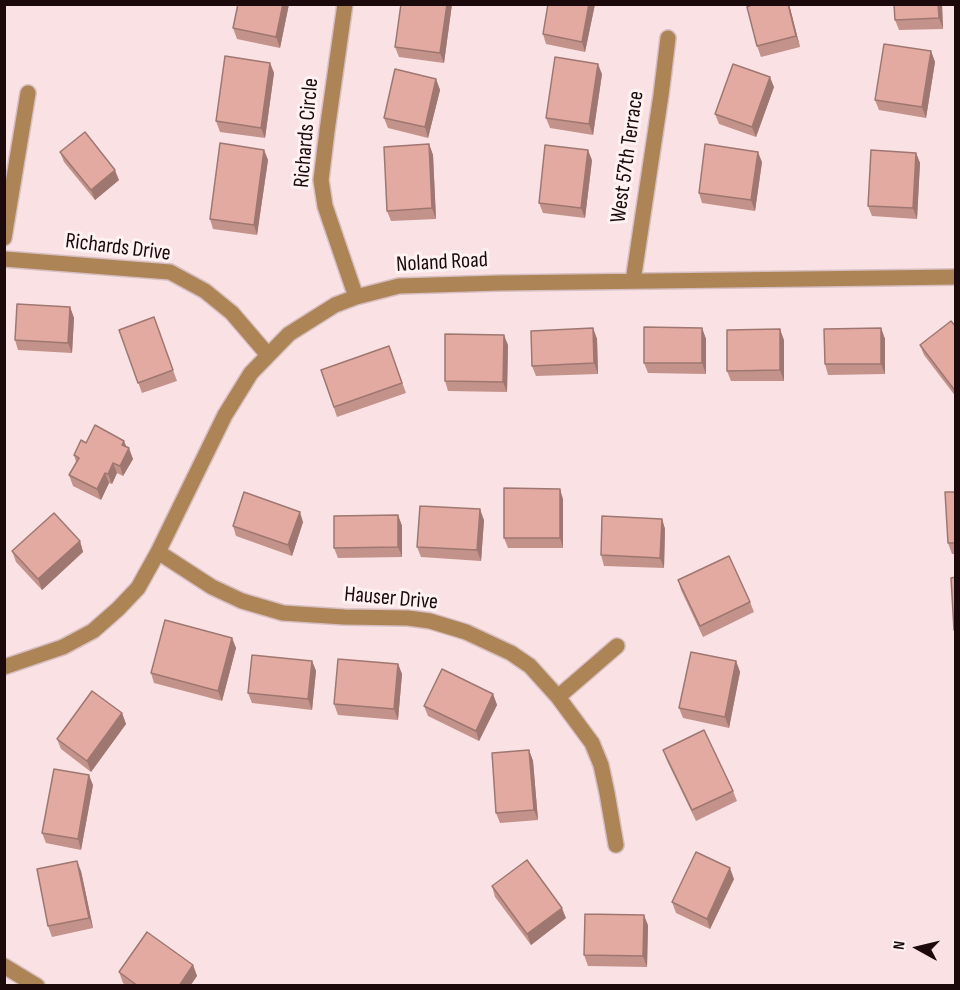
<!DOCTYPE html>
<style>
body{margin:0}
#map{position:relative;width:960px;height:990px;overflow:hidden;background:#fae1e4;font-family:"Sofia Sans Condensed",sans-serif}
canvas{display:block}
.frame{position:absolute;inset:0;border:6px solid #1c090c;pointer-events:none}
.north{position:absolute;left:888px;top:918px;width:60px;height:60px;-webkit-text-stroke:4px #fef2f3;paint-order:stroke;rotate:278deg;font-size:16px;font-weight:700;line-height:24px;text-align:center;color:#1c090c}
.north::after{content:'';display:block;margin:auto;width:21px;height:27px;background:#1c090c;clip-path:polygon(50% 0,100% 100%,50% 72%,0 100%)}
</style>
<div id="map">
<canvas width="960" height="990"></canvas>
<div class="frame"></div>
<div class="north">N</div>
</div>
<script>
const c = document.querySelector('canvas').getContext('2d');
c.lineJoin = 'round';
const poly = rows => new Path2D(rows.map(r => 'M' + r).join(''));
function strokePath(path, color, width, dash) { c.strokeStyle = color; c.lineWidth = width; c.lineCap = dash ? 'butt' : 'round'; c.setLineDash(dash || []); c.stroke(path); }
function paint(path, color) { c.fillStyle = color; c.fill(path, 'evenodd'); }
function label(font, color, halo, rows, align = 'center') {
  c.font = font + ' "Sofia Sans Condensed",sans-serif'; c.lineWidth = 6; c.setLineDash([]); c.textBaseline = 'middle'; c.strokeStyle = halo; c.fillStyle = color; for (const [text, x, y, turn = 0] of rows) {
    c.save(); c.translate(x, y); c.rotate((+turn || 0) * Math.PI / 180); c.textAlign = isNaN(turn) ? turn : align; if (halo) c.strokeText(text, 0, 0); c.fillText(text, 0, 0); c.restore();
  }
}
const street = poly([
 [345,4,327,131,321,180,325,206,356,297],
 [4,238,28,93],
 [4,259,170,272,205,291,232,313,268,355],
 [633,281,661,95,668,38],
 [158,552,212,587,242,601,283,613,344,617,408,618,430,621,466,632,511,653,530,666,558,697,592,743,601,765,607,793,616,845],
 [4,667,63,647,93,631,118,609,138,588,158,552,225,415,251,373,289,334,335,305,356,297,399,286,500,283,956,277],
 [558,697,617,646],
 [4,966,37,986]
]);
strokePath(street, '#d6bec1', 18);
strokePath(street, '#ad8456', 15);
paint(poly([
 [238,4,289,4,280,48,237,39,233,28],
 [401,4,452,4,444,63,399,57,395,47],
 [548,4,595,4,585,52,546,44,543,34],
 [754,4,789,4,800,47,761,57,757,46],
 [894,4,942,4,943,29,899,30,895,20],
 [931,51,935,62,926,118,879,110,875,100],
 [270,63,274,73,265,138,220,132,216,121],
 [602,74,593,135,550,128,546,118],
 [436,79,440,90,428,138,388,128,384,118],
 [774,87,756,137,719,124,715,114],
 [429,144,433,155,436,219,391,221,387,211],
 [264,150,268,160,257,235,213,229,210,219],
 [60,152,119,180,95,200,64,162],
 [916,153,920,163,917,219,872,216,868,206],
 [592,160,585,218,543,213,539,203],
 [762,162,755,211,702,203,699,193],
 [70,307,74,318,72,353,18,350,15,340],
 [154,317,177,381,142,393,119,330],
 [956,327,956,397,924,355,920,345],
 [593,328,597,339,598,374,536,376,532,366],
 [702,328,706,339,706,374,648,373,644,363],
 [881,328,885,339,885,374,828,375,825,364],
 [784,340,784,381,731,381,727,371],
 [508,345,507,392,448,391,445,381],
 [389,346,406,393,337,417,321,370],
 [86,443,127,447,133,459,123,476,117,473,112,484,109,483,101,500,73,486,69,475,76,462,74,455],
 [956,492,956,554,952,554,948,543],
 [563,499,563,548,508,548,504,538],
 [398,515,402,526,402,557,338,558,334,548],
 [662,519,665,529,664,568,604,566,601,555],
 [484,520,481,561,421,557,417,547],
 [303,522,292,556,236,536,233,526],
 [80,541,83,552,42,590,16,562,12,551],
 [678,580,750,602,754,612,703,637,681,590],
 [232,638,236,648,222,701,154,683,151,673],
 [312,661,316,671,312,710,252,703,248,693],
 [736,661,740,672,729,728,683,718,679,708],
 [398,664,402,674,398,720,338,715,334,704],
 [493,694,497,705,479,741,428,716,424,706],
 [122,713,126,724,91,772,61,749,57,739],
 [529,750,533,761,538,820,500,823,496,813],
 [663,750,733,791,737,801,696,821,667,761],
 [93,785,81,850,46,843,42,833],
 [81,871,93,928,52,937,48,926],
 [734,879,710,929,676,913,672,902],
 [492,886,566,918,531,945,495,897],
 [648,925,647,967,588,966,584,955],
 [193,965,197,976,190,986,127,986,123,983,119,972]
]), '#c3928a');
paint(poly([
 [283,4,289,4,280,48,276,37],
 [447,4,452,4,444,63,440,53],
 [589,4,595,4,585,52,582,42],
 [788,4,789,4,800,47,796,36],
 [938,4,942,4,943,29,939,18],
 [931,51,935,62,926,118,922,107],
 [270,63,274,73,265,138,261,128],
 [598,64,602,74,593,135,589,124],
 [770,77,774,87,756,137,752,127],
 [436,79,440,90,428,138,425,127],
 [429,144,433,155,436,219,432,208],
 [264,150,268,160,257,235,254,225],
 [588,150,592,160,585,218,581,208],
 [758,152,762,162,755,211,751,200],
 [916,153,920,163,917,219,913,208],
 [115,170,119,180,95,200,91,190],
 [70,307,74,318,72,353,68,343],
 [593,328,597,339,598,374,594,363],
 [702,328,706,339,706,374,702,363],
 [881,328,885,339,885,374,881,364],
 [780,329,784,340,784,381,780,370],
 [504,335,508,345,507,392,503,382],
 [124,441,128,450,129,448,133,459,123,476,120,466,122,445],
 [113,463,117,473,112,484,108,474],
 [105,473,109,483,101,500,97,489],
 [560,489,563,499,563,548,560,538],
 [480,509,484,520,481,561,477,550],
 [300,512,303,522,292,556,288,545],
 [398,515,402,526,402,557,398,547],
 [662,519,665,529,664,568,660,558],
 [80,541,83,552,42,590,38,579],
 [232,638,236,648,222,701,218,691],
 [312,661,316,671,312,710,308,699],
 [736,661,740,672,729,728,725,717],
 [398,664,402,674,398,720,394,709],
 [493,694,497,705,479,741,476,731],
 [122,713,126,724,91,772,87,761],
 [529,750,533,761,538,820,534,810],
 [89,775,93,785,81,850,78,839],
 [77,861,81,871,93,928,89,918],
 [730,868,734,879,710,929,707,919],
 [562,908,566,918,531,945,527,934],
 [644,915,648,925,647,967,643,956],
 [193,965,197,976,190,986,179,986]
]), '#9f7771');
const building = poly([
 [238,4,283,4,276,37,233,28,238,4],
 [401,4,447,4,440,53,395,47,401,4],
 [548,4,589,4,582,42,543,34,548,4],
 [754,4,788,4,796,36,757,46,747,7,754,4],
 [894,4,938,4,939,18,895,20,894,4],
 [884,44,931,51,922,107,875,100,884,44],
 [225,56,270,63,261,128,216,121,225,56],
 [555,57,598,64,589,124,546,118,555,57],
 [733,64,770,77,752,127,715,114,733,64],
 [395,69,436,79,425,127,384,118,395,69],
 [85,132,115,170,91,190,60,152,85,132],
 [220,143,264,150,254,225,210,219,220,143],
 [429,144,432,208,387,211,384,147,429,144],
 [705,144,758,152,751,200,699,193,705,144],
 [545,145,588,150,581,208,539,203,545,145],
 [871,150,916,153,913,208,868,206,871,150],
 [17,304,70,307,68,343,15,340,17,304],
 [154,317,173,370,138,383,119,330,154,317],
 [951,321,956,327,956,392,920,345,951,321],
 [644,327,702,328,702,363,644,363,644,327],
 [593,328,594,363,532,366,531,331,593,328],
 [881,328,881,364,825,364,824,329,881,328],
 [780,329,780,370,727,371,727,330,780,329],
 [445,334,504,335,503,382,445,381,445,334],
 [389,346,402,383,334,407,321,370,389,346],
 [95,425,124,441,122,445,129,448,120,466,113,463,108,474,105,473,97,489,69,475,79,458,74,455,81,440,86,443,95,425],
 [504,488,560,489,560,538,504,538,504,488],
 [244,492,300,512,288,545,233,526,244,492],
 [945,492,956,492,956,543,948,543,945,492],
 [420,506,480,509,477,550,417,547,420,506],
 [54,513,80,541,38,579,12,551,54,513],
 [398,515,398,547,334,548,334,516,398,515],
 [602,516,662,519,660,558,601,555,602,516],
 [729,556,750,602,700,626,678,580,729,556],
 [956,577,956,630,954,630,951,578,956,577],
 [165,620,232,638,218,691,151,673,165,620],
 [691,652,736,661,725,717,679,708,691,652],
 [252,655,312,661,308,699,248,693,252,655],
 [338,659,398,664,394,709,334,704,338,659],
 [442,669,493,694,476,731,424,706,442,669],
 [92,691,122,713,87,761,57,739,92,691],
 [704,730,733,791,692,810,663,750,704,730],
 [529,750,534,810,496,813,492,753,529,750],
 [54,769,89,775,78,839,42,833,54,769],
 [696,852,730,868,707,919,672,902,696,852],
 [527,860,562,908,527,934,492,886,527,860],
 [77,861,89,918,48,926,37,869,77,861],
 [585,914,644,915,643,956,584,955,585,914],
 [147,932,193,965,179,986,138,986,119,972,147,932]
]);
paint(building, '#e3aaa1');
strokePath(building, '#9f7771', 1.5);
label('22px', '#1c090c', '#fef2f3', [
 ["Richards Circle",307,133,-85],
 ["West 57th Terrace",628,157,-82],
 ["Richards Drive",118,248,7],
 ["Noland Road",442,263,-3],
 ["Hauser Drive",391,599,5]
]);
</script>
